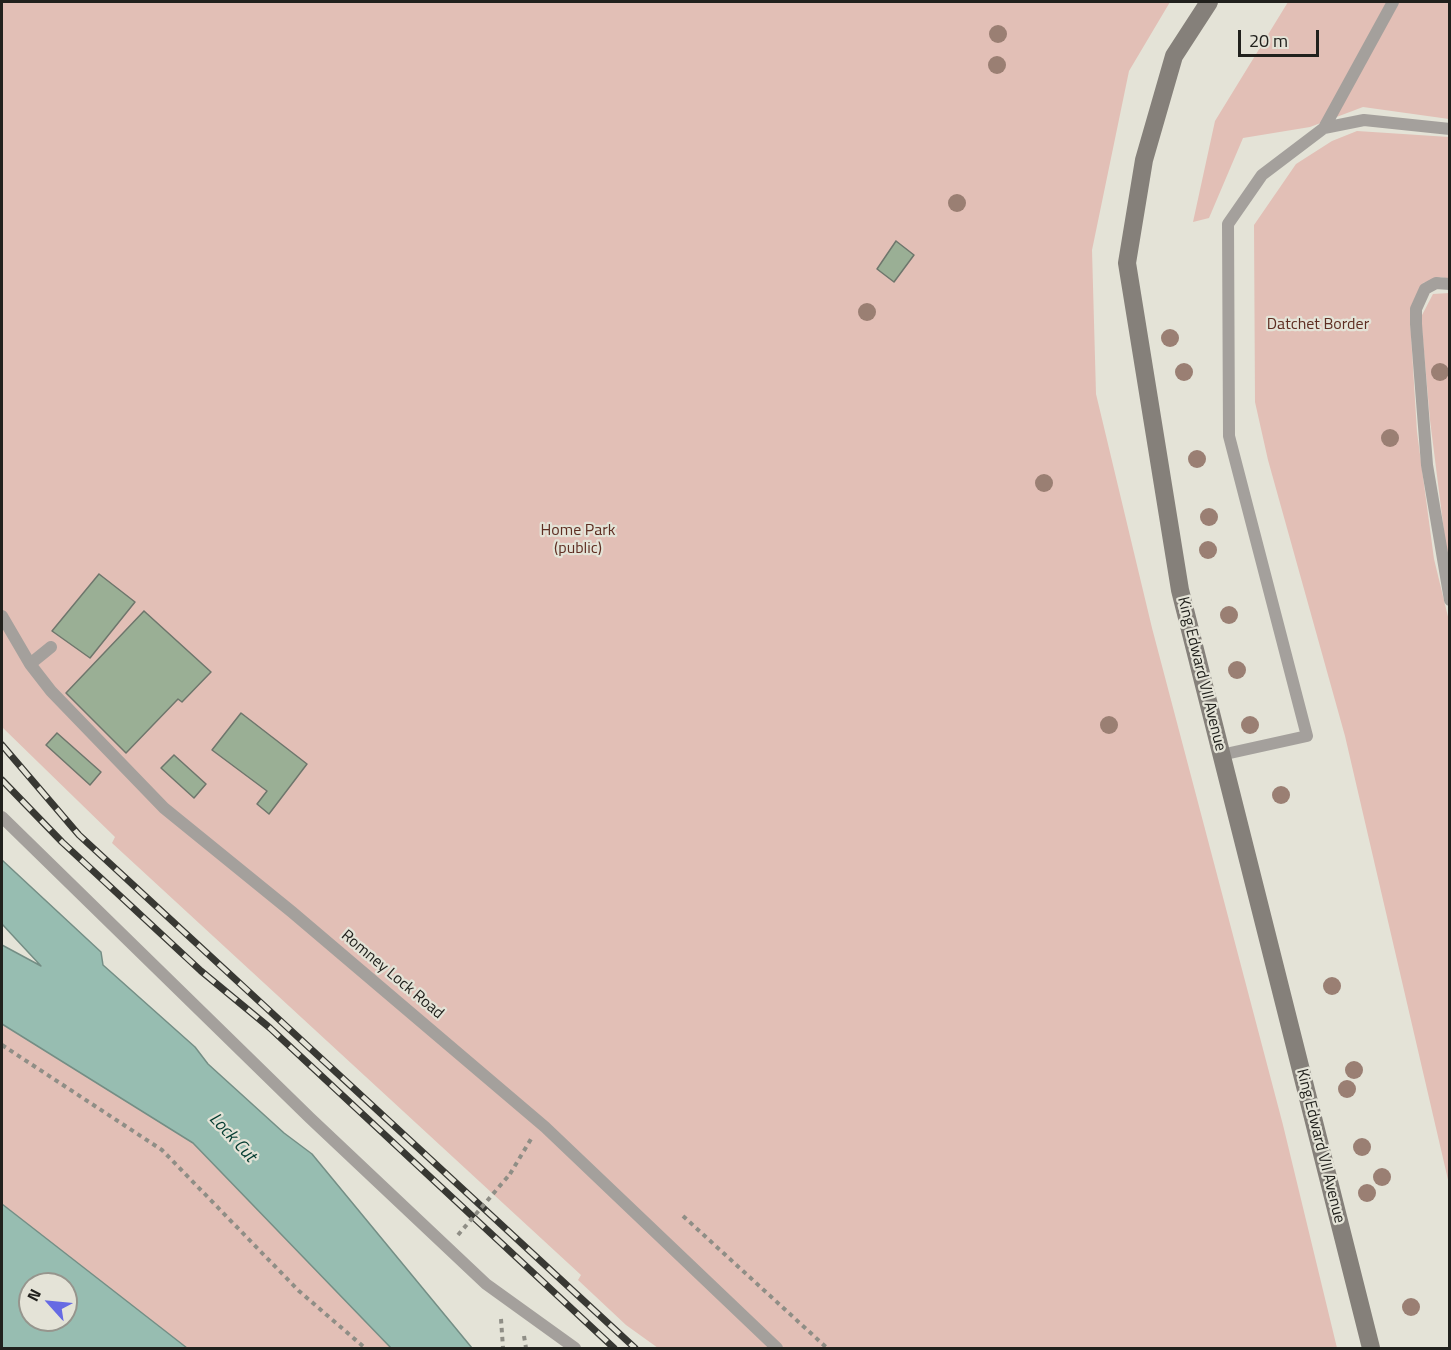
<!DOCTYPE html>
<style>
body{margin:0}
#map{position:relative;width:1451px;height:1350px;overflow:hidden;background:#e4e3d7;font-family:"Titillium Web",sans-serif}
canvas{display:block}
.frame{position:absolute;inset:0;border:3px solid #21211d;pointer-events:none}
.north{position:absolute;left:18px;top:1272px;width:60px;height:60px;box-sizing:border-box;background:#e4e3d7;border:2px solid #96958d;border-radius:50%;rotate:297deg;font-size:16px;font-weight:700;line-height:24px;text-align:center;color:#21211d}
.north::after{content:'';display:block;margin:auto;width:21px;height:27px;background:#666ae3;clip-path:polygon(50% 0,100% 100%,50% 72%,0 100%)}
.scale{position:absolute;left:1238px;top:30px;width:81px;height:27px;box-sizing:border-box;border:3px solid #21211d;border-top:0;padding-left:8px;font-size:18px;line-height:21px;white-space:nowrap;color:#21211d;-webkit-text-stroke:4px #e4e3d7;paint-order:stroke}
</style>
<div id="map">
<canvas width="1451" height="1350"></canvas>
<div class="frame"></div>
<div class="north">N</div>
<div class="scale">20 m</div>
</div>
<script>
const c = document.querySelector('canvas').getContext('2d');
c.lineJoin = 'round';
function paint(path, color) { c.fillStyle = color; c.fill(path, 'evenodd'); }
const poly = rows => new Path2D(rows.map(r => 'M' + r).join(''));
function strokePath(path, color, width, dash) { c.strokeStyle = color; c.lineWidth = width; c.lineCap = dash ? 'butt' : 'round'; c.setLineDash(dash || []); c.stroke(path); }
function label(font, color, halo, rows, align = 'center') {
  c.font = font + ' "Titillium Web",sans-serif'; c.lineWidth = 4.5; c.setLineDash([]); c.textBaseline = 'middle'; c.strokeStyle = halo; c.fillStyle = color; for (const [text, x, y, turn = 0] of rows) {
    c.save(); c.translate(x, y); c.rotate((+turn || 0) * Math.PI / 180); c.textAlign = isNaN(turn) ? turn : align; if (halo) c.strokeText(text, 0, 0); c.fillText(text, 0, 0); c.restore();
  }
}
paint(poly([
 [2,2,1170,2,1129,71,1092,250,1096,394,1152,628,1283,1125,1337,1348,658,1348,626,1325,578,1280,581,1275,112,843,115,837,2,727],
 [1288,2,1449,2,1449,119,1363,107,1310,127,1243,138,1209,218,1193,222,1215,121],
 [1357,131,1449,137,1449,279,1441,277,1423,283,1413,302,1410,319,1417,432,1434,559,1450,625,1449,1184,1345,736,1268,460,1255,402,1254,225,1296,164,1332,141],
 [1449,293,1449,571,1430,420,1421,317,1433,294],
 [2,1024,193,1143,391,1348,187,1348,2,1204]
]), '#e2bfb6');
const water = poly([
 [2,860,101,952,103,965,195,1047,208,1064,284,1133,312,1154,472,1348,391,1348,193,1143,2,1024,2,945,41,966,2,924,2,860],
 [2,1204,187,1348,2,1348,2,1204],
 [30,1284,66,1284,66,1320,30,1320,30,1284]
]);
paint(water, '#97bdb1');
strokePath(water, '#748e85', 1.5);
const building = poly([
 [896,241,914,255,894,282,877,269,896,241],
 [99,574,135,602,90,658,52,631,99,574],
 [144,611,211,672,182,702,178,699,126,753,66,693,144,611],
 [241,713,307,764,269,814,257,804,267,791,212,750,241,713],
 [57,733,101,772,90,785,46,745,57,733],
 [174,755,206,784,194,798,161,768,174,755]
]);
paint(building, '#9aaf95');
strokePath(building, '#6e766c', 1.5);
strokePath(poly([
 [2,1045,162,1150,299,1291,365,1348],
 [510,1174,531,1139],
 [683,1216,827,1348],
 [501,1319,503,1348],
 [524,1336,526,1348]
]), '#8f8e86', 4, [4.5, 4.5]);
strokePath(poly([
 [1324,128,1364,120,1450,129],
 [1450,284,1436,283,1425,289,1416,309,1416,324,1427,465,1450,600],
 [2,616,30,664,51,691,164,808,292,912,545,1127,777,1348],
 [30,664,51,647],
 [1221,755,1307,736,1229,436,1228,224,1262,175,1324,128,1393,2],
 [2,817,310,1118,486,1284,575,1348]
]), '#a4a09c', 12);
strokePath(poly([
 [1209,2,1174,56,1144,160,1127,263,1180,590,1371,1348]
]), '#85807a', 18);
const rail = poly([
 [2,745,79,835,635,1348],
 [2,780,62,842,201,971,270,1028,614,1348]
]);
strokePath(rail, '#383833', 7);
strokePath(rail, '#e4e3d7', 4.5, [14]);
strokePath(poly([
 [458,1235,510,1174]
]), '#8f8e86', 4, [4.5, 4.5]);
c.fillStyle = '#9a7f73';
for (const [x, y] of [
 [998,34],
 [997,65],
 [957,203],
 [867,312],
 [1170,338],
 [1184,372],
 [1440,372],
 [1390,438],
 [1197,459],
 [1044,483],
 [1209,517],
 [1208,550],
 [1229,615],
 [1237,670],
 [1109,725],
 [1250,725],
 [1281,795],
 [1332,986],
 [1354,1070],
 [1347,1089],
 [1362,1147],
 [1382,1177],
 [1367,1193],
 [1411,1307]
]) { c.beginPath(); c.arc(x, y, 9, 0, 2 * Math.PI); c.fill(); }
label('16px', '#5e2e22', '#e4e3d7', [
 ["Datchet Border",1318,325],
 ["Home Park",578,531],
 ["(public)",578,549]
]);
label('16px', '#21211d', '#e4e3d7', [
 ["King Edward VII Avenue",1201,674,76],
 ["Romney Lock Road",392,975,40],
 ["King Edward VII Avenue",1320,1146,76]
]);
label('italic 18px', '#023b2f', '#e4e3d7', [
 ["Lock Cut",232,1138,47]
]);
</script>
